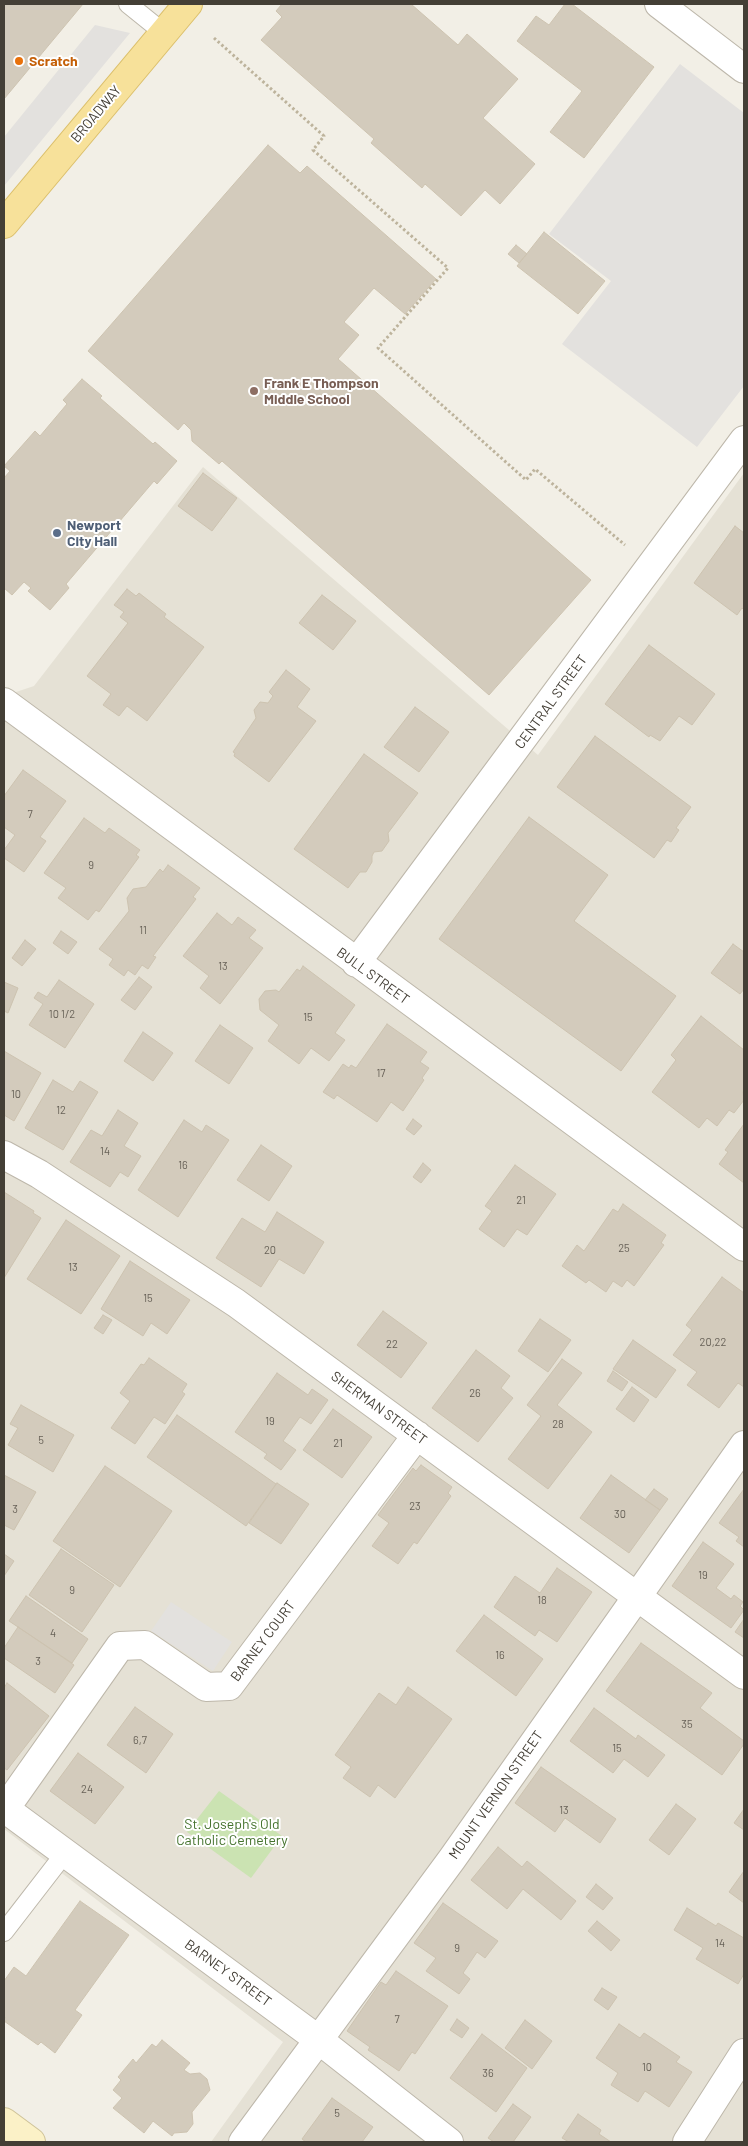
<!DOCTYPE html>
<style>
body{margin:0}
#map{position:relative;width:748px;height:2146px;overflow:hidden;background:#f2efe6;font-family:Barlow,sans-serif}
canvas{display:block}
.frame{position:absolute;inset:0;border:5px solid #443f36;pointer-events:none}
</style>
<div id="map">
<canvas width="748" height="2146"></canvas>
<div class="frame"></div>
</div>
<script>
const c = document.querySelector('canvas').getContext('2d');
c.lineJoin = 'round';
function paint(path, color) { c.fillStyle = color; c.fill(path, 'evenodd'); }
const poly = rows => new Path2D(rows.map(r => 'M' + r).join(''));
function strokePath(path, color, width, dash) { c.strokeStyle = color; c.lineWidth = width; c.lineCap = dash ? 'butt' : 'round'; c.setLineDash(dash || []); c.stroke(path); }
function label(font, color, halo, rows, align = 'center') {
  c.font = font + ' Barlow,sans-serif'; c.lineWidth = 4; c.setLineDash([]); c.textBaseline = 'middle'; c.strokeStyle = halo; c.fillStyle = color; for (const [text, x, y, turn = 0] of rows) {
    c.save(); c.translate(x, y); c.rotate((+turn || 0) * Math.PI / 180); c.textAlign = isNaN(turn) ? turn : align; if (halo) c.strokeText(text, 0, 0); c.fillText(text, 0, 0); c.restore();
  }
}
paint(poly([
 [203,467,538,755,744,473,744,2142,211,2142,283,2042,4,1829,4,696,34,686]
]), '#e5e1d5');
paint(poly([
 [219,1791,282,1836,251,1878,187,1832]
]), '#cbe3b2');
paint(poly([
 [95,25,130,33,4,186,4,137],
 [680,64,744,113,744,386,697,447,562,344,611,281,549,234],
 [171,1602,232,1642,213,1671,151,1631]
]), '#e3e1de');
const building = poly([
 [4,4,83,4,4,99,4,4],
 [282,4,411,4,458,45,467,34,518,79,483,118,535,164,500,204,485,190,461,216,425,184,422,188,371,143,374,139,261,40,282,17,276,11,282,4],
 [565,4,572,4,654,67,584,158,550,132,582,91,517,41,536,16,549,25,565,4],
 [268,145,300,173,307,166,436,279,405,314,374,288,344,322,359,335,338,359,591,580,489,695,222,461,219,464,192,441,191,430,184,423,178,430,88,351,268,145],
 [544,232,605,281,578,314,517,266,544,232],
 [516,245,527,254,519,263,508,254,516,245],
 [82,379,102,396,100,398,153,444,155,442,177,461,157,484,154,481,66,584,69,588,50,610,28,591,31,588,24,582,12,595,4,588,4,478,10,471,4,466,35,431,40,436,67,404,63,400,82,379],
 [203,473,237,498,212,531,178,506,203,473],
 [735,526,744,533,744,610,742,608,737,615,694,583,735,526],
 [127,589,136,596,139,593,166,614,164,617,204,647,147,721,127,706,119,716,103,705,111,694,87,676,128,623,120,617,124,612,114,605,127,589],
 [322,595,356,621,333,650,299,623,322,595],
 [649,645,715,694,692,725,679,716,660,741,650,735,649,737,605,704,649,645],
 [286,670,310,689,297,707,316,721,269,782,234,756,235,753,233,752,256,718,254,710,260,702,268,703,273,696,269,692,286,670],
 [415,707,449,732,419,772,384,747,415,707],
 [595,736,691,807,676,828,679,830,671,842,667,840,654,858,557,787,595,736],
 [364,754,418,793,388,833,389,841,382,851,374,852,372,856,372,862,366,872,360,872,348,888,294,849,364,754],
 [23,770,66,801,40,837,46,841,24,872,4,858,4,850,15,835,4,827,4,796,23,770],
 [529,817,608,875,574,921,676,996,621,1071,439,939,529,817],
 [84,818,105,833,109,828,140,850,136,855,139,857,99,912,96,910,88,920,58,898,66,888,44,873,84,818],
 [168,865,200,888,193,897,196,899,153,956,156,957,148,969,142,965,135,975,128,970,124,976,109,965,113,959,99,949,129,911,127,898,133,889,146,887,160,869,163,872,168,865],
 [217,913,232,925,238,917,256,930,249,938,263,948,220,1004,200,988,209,976,183,956,217,913],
 [61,931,77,942,68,954,53,943,61,931],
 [25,940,36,949,22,966,12,958,25,940],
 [733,944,744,952,744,989,740,994,711,973,733,944],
 [303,966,355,1005,335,1033,345,1040,329,1061,311,1048,299,1064,268,1041,279,1025,260,1010,259,999,265,991,276,990,279,992,297,969,300,971,303,966],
 [139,977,152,987,135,1010,121,1000,139,977],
 [59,980,94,1004,65,1048,29,1025,43,1004,34,998,38,992,47,997,59,980],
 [4,982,18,988,8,1013,4,1011,4,982],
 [701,1016,744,1050,744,1090,743,1092,744,1100,734,1113,729,1110,717,1126,707,1118,699,1128,652,1092,676,1060,671,1055,701,1016],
 [387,1024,427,1052,420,1062,429,1068,422,1078,424,1080,403,1111,391,1102,377,1122,337,1095,334,1099,323,1092,343,1064,349,1068,351,1065,356,1068,387,1024],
 [220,1025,253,1048,229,1084,195,1061,220,1025],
 [143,1032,173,1053,153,1081,124,1061,143,1032],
 [4,1051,41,1073,14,1121,4,1115,4,1051],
 [53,1080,73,1092,80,1081,98,1092,63,1150,25,1128,53,1080],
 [118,1110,138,1123,124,1146,141,1156,128,1177,120,1172,110,1187,70,1162,91,1130,102,1136,118,1110],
 [413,1119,422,1126,414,1135,406,1129,413,1119],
 [184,1120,202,1132,206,1125,229,1140,178,1217,138,1190,184,1120],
 [744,1124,744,1183,719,1164,728,1152,725,1150,744,1124],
 [261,1145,292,1166,269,1201,237,1180,261,1145],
 [423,1163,431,1170,421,1183,413,1177,423,1163],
 [515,1165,556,1194,527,1235,517,1229,504,1247,479,1229,492,1211,485,1206,515,1165],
 [4,1192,34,1211,33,1213,41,1218,4,1278,4,1192],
 [623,1204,666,1235,661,1243,664,1245,634,1286,627,1280,622,1287,613,1281,606,1292,589,1280,586,1283,562,1266,577,1245,584,1251,613,1209,618,1212,623,1204],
 [277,1212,324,1242,304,1274,279,1259,261,1287,216,1258,242,1218,265,1232,277,1212],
 [66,1220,120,1256,81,1314,27,1279,66,1220],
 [130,1261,190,1300,167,1334,151,1323,143,1336,101,1309,130,1261],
 [722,1277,744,1293,744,1387,738,1383,719,1408,687,1385,697,1372,673,1355,692,1330,686,1325,722,1277],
 [383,1311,427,1343,401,1378,357,1345,383,1311],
 [103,1315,112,1320,103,1334,94,1328,103,1315],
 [540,1319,571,1340,548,1372,518,1351,540,1319],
 [633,1340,676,1370,656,1398,613,1369,633,1340],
 [476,1350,510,1376,501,1388,513,1398,478,1442,432,1408,476,1350],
 [149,1358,187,1384,182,1392,185,1394,165,1424,154,1417,135,1444,111,1428,130,1401,120,1393,141,1364,144,1365,149,1358],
 [562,1359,582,1373,557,1405,592,1432,548,1489,508,1459,541,1416,527,1405,562,1359],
 [613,1371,628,1382,622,1391,607,1381,613,1371],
 [277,1373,308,1395,312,1389,328,1400,311,1424,300,1417,283,1441,296,1450,281,1470,264,1458,267,1454,235,1432,277,1373],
 [632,1387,649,1400,634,1422,616,1409,632,1387],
 [21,1405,74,1435,53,1472,8,1445,18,1428,10,1424,21,1405],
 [333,1409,372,1437,342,1478,303,1450,333,1409],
 [177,1415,276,1484,246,1526,147,1457,177,1415],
 [421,1465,452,1487,448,1493,451,1496,417,1544,414,1542,398,1564,372,1546,389,1523,378,1515,413,1468,416,1471,421,1465],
 [105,1466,172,1511,120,1587,53,1541,105,1466],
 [4,1475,36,1492,14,1530,4,1525,4,1475],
 [611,1475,660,1510,629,1553,580,1518,611,1475],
 [277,1483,309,1504,281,1544,249,1523,277,1483],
 [654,1489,668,1499,660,1510,645,1500,654,1489],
 [744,1489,744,1547,736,1541,739,1537,719,1523,744,1489],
 [703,1542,734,1564,716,1588,731,1599,734,1595,743,1602,740,1606,744,1610,731,1628,672,1586,703,1542],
 [61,1549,114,1585,82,1632,29,1595,61,1549],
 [4,1554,14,1561,4,1576,4,1554],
 [557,1568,592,1592,557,1642,539,1630,535,1636,494,1607,515,1576,540,1593,557,1568],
 [26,1596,88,1639,72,1663,9,1621,26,1596],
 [484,1615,543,1659,516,1696,456,1651,484,1615],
 [744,1619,744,1638,735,1632,744,1619],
 [18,1627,74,1665,55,1693,4,1658,4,1648,18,1627],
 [641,1643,712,1693,700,1708,744,1741,744,1744,722,1775,606,1691,641,1643],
 [7,1683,49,1716,7,1770,4,1768,4,1688,7,1683],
 [408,1687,452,1719,395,1798,378,1785,370,1797,343,1778,351,1767,335,1755,379,1693,396,1705,408,1687],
 [135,1707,173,1734,146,1773,107,1745,135,1707],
 [594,1708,636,1739,638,1735,665,1755,648,1777,624,1759,613,1773,570,1741,594,1708],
 [78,1753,124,1787,95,1824,50,1791,78,1753],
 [541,1767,616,1819,600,1843,565,1818,555,1832,515,1803,541,1767],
 [676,1804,696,1819,669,1855,649,1840,676,1804],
 [744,1809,744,1830,734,1823,744,1809],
 [498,1847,522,1867,527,1861,576,1901,561,1920,523,1889,507,1909,471,1880,498,1847],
 [744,1871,744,1903,729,1892,744,1871],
 [596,1884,613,1898,603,1910,586,1897,596,1884],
 [80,1901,129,1935,75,2010,82,2015,55,2053,41,2042,38,2045,4,2021,5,2017,4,2016,4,1981,14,1967,26,1976,80,1901],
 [443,1903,498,1941,485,1958,477,1952,463,1973,470,1979,459,1994,426,1971,436,1958,414,1943,443,1903],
 [687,1908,716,1926,718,1923,744,1938,744,1974,738,1984,696,1959,703,1948,674,1930,687,1908],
 [597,1921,620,1940,611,1951,588,1931,597,1921],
 [396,1971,448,2006,415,2054,412,2052,399,2071,368,2050,370,2047,347,2031,381,1982,386,1985,396,1971],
 [602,1988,617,1997,608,2010,594,2000,602,1988],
 [457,2019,469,2028,462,2038,450,2030,457,2019],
 [525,2020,552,2041,532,2069,505,2048,525,2020],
 [619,2024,640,2038,644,2033,680,2057,676,2062,692,2072,669,2107,645,2091,638,2102,611,2085,618,2073,596,2058,619,2024],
 [482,2034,527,2068,496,2112,450,2078,482,2034],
 [162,2040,190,2063,184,2070,190,2074,200,2073,207,2079,210,2090,192,2112,193,2124,187,2132,174,2133,172,2136,153,2121,144,2133,113,2108,122,2098,113,2090,121,2080,118,2077,133,2059,136,2063,152,2044,156,2047,162,2040],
 [332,2098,373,2127,362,2142,306,2142,302,2139,332,2098],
 [513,2104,531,2117,513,2142,494,2142,488,2138,513,2104],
 [578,2114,601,2130,599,2134,611,2142,569,2142,562,2138,578,2114]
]);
paint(building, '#d3cbbc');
strokePath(building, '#cdc3b0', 1);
const lane = poly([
 [128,4,164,33],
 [4,1932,65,1853]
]);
const street = poly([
 [659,4,744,69],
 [4,702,744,1247],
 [356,963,744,440],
 [4,1155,39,1174,236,1303,744,1675],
 [4,1808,319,2040,449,2142],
 [5,1809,120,1646,145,1645,206,1687,229,1686,417,1435],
 [243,2142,452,1859,744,1445],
 [687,2142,744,2053]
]);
const secondary = poly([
 [4,2122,31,2142]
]);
const primary = poly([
 [4,224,188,4]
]);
strokePath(lane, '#bdb7aa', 20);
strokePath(street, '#bdb7aa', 30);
strokePath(secondary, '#cfc398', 30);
strokePath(primary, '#dbbf6b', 30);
strokePath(poly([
 [214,38,324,136,313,150,448,268,378,348,526,480,535,469,625,545]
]), '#bdb39c', 3, [2.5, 2.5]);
strokePath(lane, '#fff', 18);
strokePath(street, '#fff', 28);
strokePath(secondary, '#fbf1c7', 28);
strokePath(primary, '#f7e19a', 28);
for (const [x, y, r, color] of [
 [19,61,5,"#e8710a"],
 [254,391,5,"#8d6e63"],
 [57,533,5,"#5c6f8a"]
]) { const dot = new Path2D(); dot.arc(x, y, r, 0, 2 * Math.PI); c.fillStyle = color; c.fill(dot); strokePath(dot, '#fff', 2); }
label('11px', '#686258', null, [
 ["7",30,814],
 ["9",91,865],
 ["11",143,930],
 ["13",223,966],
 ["10 1/2",62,1014],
 ["15",308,1017],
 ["17",381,1073],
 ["10",16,1094],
 ["12",61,1110],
 ["14",105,1151],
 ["16",183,1165],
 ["21",521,1200],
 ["25",624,1248],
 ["20",270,1250],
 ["13",73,1267],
 ["15",148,1298],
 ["20,22",713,1342],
 ["22",392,1344],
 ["26",475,1393],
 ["19",270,1421],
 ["28",558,1424],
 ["5",41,1440],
 ["21",338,1443],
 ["23",415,1506],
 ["3",15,1509],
 ["30",620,1514],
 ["19",703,1575],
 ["9",72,1590],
 ["18",542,1600],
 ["4",53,1633],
 ["16",500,1655],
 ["3",38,1661],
 ["35",687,1724],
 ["6,7",140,1740],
 ["15",617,1748],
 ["24",87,1789],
 ["13",564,1810],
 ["14",720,1943],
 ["9",457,1948],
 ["7",397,2019],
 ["10",647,2067],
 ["36",488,2073],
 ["5",337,2113]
]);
label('bold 14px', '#c56008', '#fff', [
 ["Scratch",29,61]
], 'left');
label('14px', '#443f36', '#fff', [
 ["BROADWAY",96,114,-50],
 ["CENTRAL STREET",551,702,-54],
 ["BULL STREET",373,976,36],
 ["SHERMAN STREET",379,1408,36],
 ["BARNEY COURT",263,1641,-53],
 ["MOUNT VERNON STREET",496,1795,-55],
 ["BARNEY STREET",228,1973,36]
]);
label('bold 14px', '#785e54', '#fff', [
 ["Frank E Thompson",264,383],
 ["Middle School",264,399]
], 'left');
label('bold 14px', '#4e5e75', '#fff', [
 ["Newport",67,525],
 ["City Hall",67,541]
], 'left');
label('14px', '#44722d', '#fff', [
 ["St. Joseph's Old",232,1824],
 ["Catholic Cemetery",232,1840]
]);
</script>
